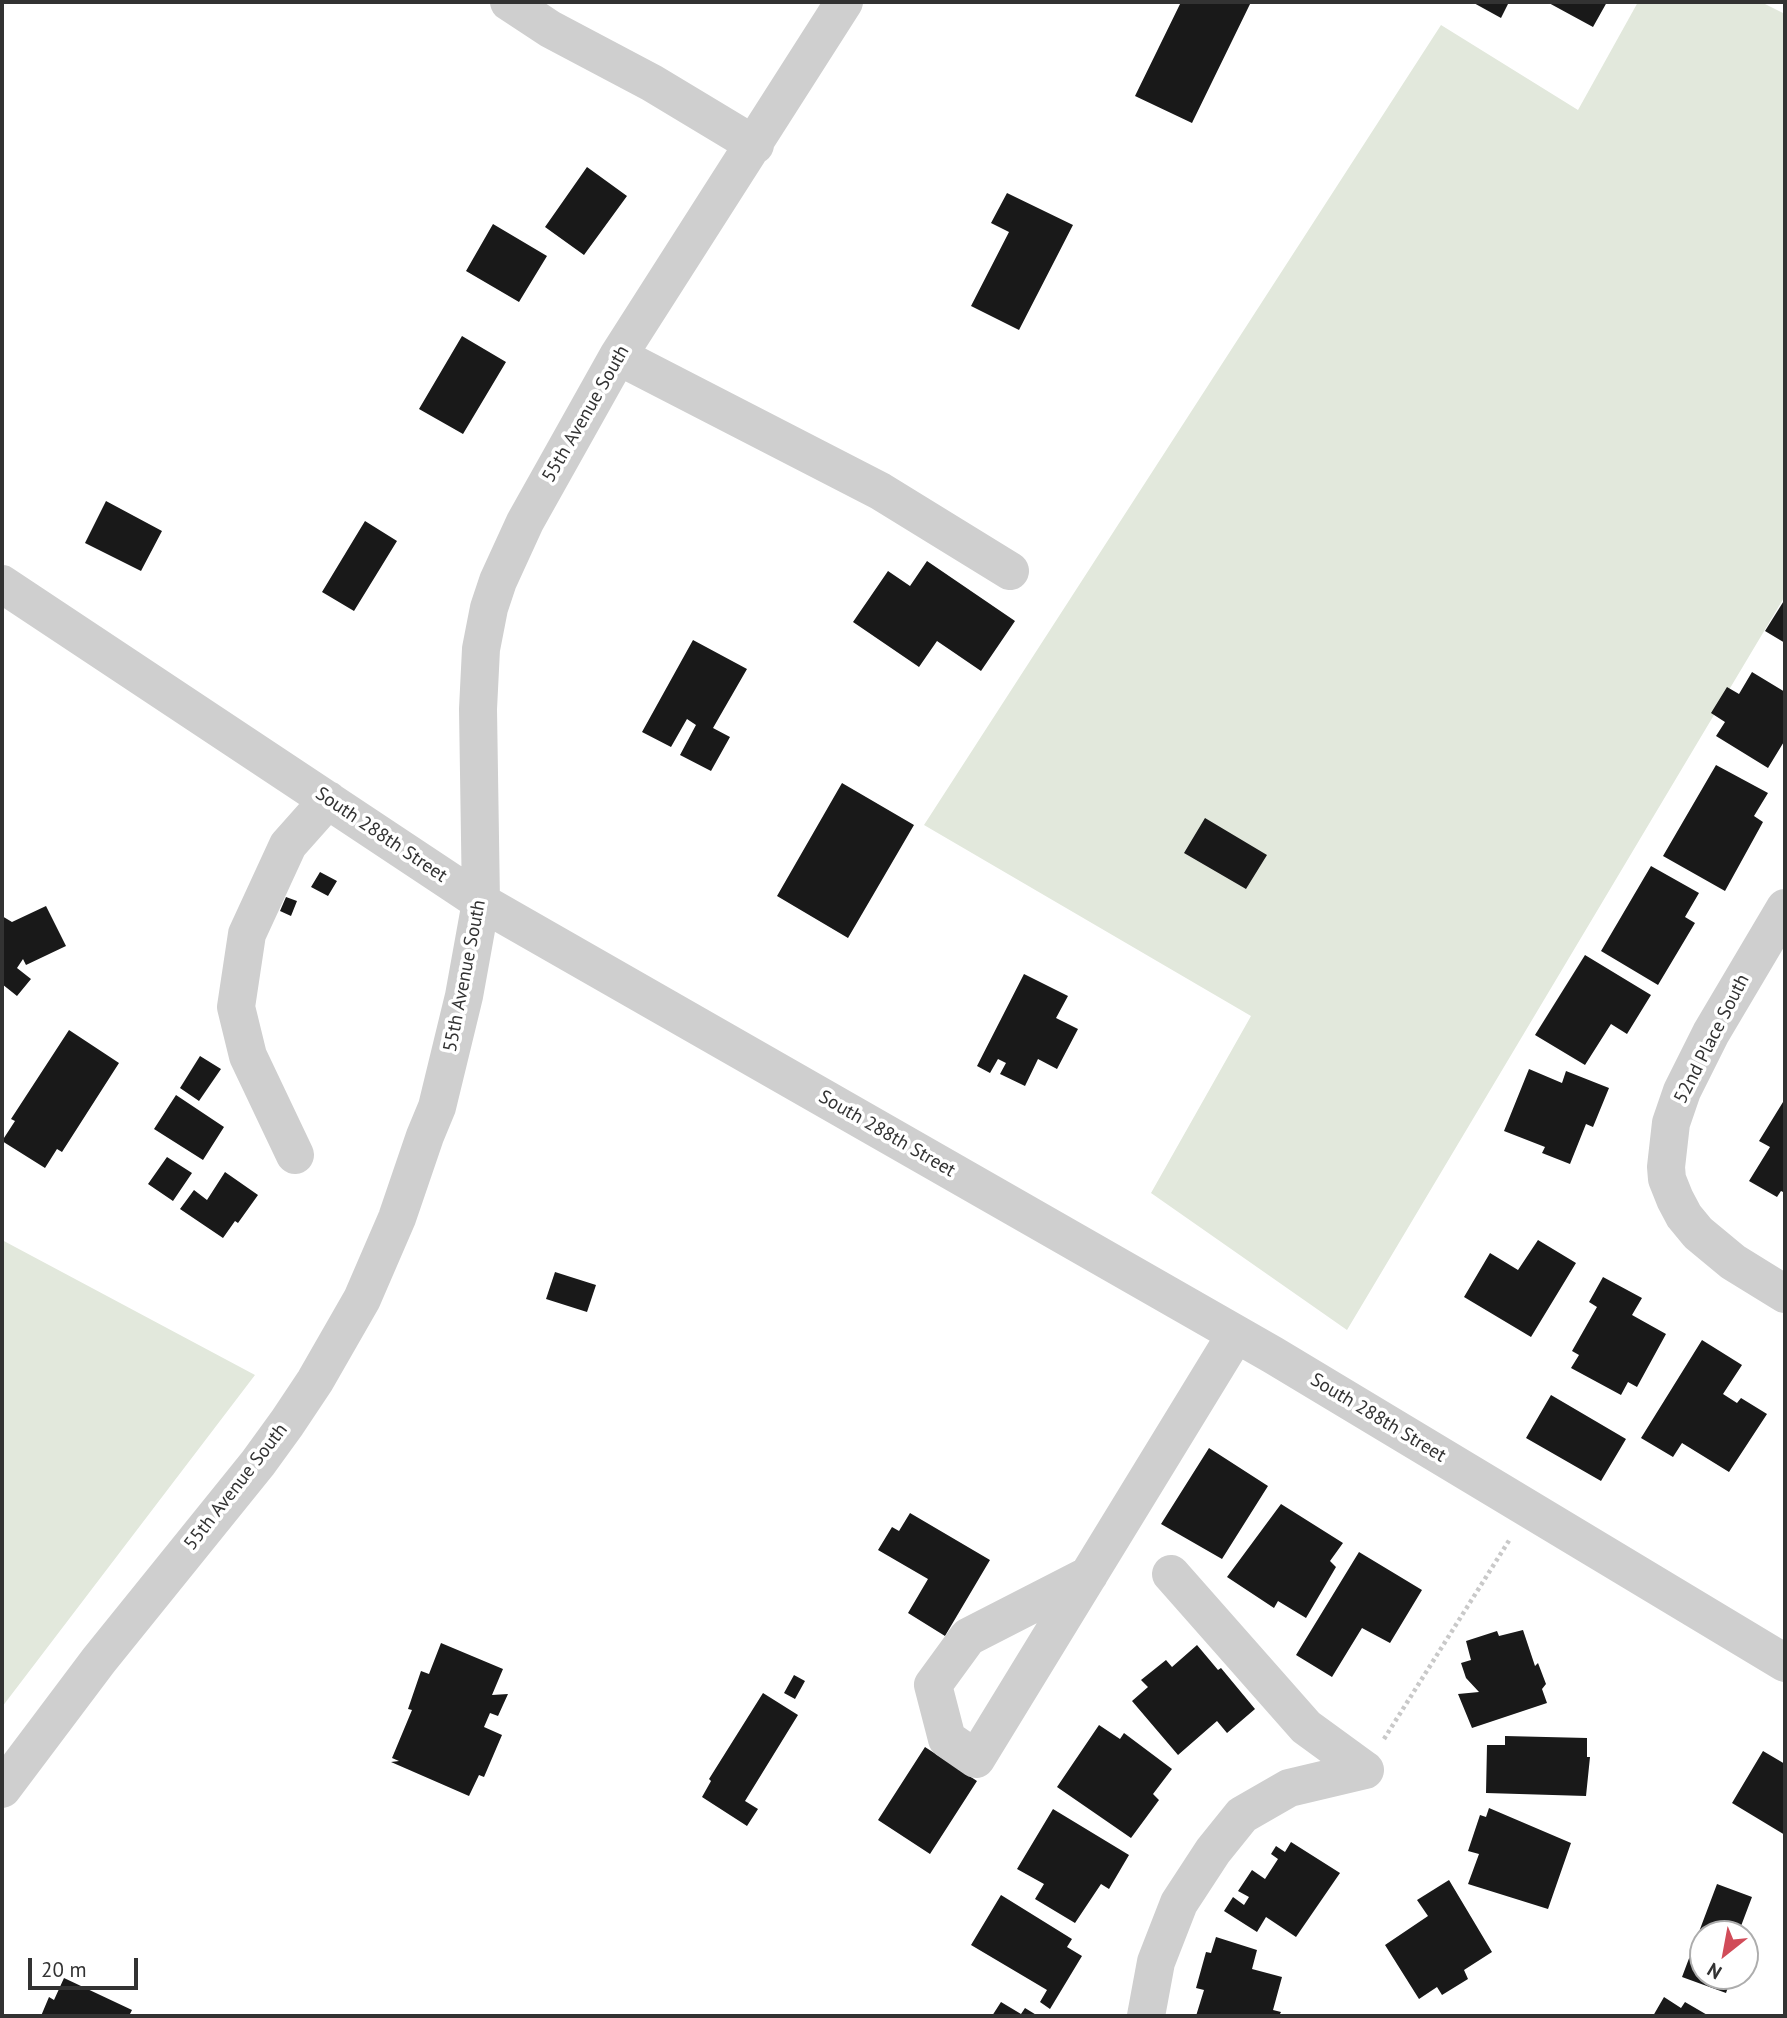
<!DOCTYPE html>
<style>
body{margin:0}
#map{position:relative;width:1787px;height:2018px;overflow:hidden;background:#fff;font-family:"PT Sans",sans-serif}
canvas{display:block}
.frame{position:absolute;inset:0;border:4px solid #323232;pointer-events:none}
.north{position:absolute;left:1689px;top:1920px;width:70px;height:70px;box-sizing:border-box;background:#fff;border:2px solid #adadad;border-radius:50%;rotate:211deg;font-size:19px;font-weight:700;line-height:28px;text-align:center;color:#323232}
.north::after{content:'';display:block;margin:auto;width:24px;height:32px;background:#d14c59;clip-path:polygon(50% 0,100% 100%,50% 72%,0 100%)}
.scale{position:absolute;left:28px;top:1958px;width:110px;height:32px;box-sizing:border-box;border:4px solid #323232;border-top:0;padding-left:9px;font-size:21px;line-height:24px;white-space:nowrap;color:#323232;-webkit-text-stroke:5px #fff;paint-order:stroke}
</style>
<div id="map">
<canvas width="1787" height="2018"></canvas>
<div class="frame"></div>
<div class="north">N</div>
<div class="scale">20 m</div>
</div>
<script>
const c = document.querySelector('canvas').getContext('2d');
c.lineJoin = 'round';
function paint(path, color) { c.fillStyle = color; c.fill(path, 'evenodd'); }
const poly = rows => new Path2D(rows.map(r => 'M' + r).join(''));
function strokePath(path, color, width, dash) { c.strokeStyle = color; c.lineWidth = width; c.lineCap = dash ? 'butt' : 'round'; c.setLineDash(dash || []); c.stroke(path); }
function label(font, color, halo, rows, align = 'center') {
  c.font = font + ' "PT Sans",sans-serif'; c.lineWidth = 7; c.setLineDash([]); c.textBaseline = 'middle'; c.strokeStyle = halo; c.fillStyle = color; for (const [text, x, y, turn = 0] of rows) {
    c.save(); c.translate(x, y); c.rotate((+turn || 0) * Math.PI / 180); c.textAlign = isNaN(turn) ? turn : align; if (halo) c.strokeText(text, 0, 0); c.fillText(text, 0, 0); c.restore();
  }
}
paint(poly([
 [1638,2,1761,2,1785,14,1785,596,1347,1330,1151,1193,1251,1016,924,825,1441,25,1578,110],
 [2,1240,255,1375,2,1707]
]), '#e2e8dc');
paint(poly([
 [1181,2,1251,2,1192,123,1135,96],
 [1472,2,1509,2,1501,18],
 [1547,2,1607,2,1593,27],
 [587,167,627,196,584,255,545,227],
 [1007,193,1073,225,1019,330,971,306,1009,232,991,223],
 [493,224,547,256,519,302,466,271],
 [462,336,506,362,463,434,419,409],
 [106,501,162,531,141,571,85,543],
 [365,521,397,541,354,611,322,592],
 [927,561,1015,621,981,671,937,641,919,667,853,622,888,571,910,586],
 [1785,599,1785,643,1765,631],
 [693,640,747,669,713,728,730,737,711,771,680,755,696,725,687,719,671,747,642,732],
 [1752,672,1785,692,1785,740,1768,768,1716,736,1725,722,1711,713,1727,687,1739,694],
 [1716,765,1768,793,1754,816,1763,822,1725,891,1663,856],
 [842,783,914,825,848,938,777,896],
 [1205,818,1267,855,1246,889,1184,853],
 [1651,866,1699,893,1685,917,1695,923,1658,985,1601,951],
 [320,872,337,881,328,896,311,887],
 [286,897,297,901,291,916,280,911],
 [46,906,66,946,26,965,23,959,17,968,31,979,17,996,2,984,2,916,12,922],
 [1585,955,1651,995,1627,1034,1611,1024,1585,1065,1535,1035],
 [1024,974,1068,996,1056,1018,1078,1029,1057,1069,1038,1059,1025,1086,1000,1074,1006,1063,998,1059,990,1073,977,1066],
 [69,1030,119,1063,62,1152,57,1149,45,1168,2,1141,15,1121,11,1119],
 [200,1056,221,1069,199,1101,180,1088],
 [1529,1069,1562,1083,1566,1071,1609,1088,1593,1127,1586,1124,1570,1164,1542,1153,1545,1147,1504,1131],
 [176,1095,224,1127,203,1160,154,1129],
 [1783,1102,1785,1103,1785,1193,1781,1191,1777,1197,1749,1181,1770,1147,1759,1141],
 [167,1157,192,1173,173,1201,148,1184],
 [225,1172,258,1195,238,1223,235,1221,223,1238,180,1209,194,1190,207,1200],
 [1538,1240,1576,1263,1531,1337,1464,1297,1490,1253,1518,1270],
 [555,1272,596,1285,587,1312,546,1299],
 [1603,1277,1642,1298,1632,1315,1666,1334,1637,1387,1628,1382,1621,1395,1571,1368,1579,1355,1572,1351,1597,1307,1589,1302],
 [1702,1340,1742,1365,1723,1394,1737,1403,1741,1398,1767,1414,1729,1472,1682,1443,1673,1457,1641,1438],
 [1551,1395,1626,1439,1601,1481,1526,1438],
 [1209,1448,1268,1486,1222,1559,1161,1524],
 [1281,1504,1343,1543,1330,1561,1336,1567,1306,1618,1278,1601,1274,1608,1227,1577],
 [910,1513,990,1560,945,1636,908,1613,928,1579,878,1550,892,1527,899,1531],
 [1359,1552,1422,1590,1390,1643,1362,1628,1332,1677,1296,1655],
 [1523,1630,1535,1666,1538,1663,1546,1684,1542,1689,1547,1703,1472,1728,1458,1694,1479,1692,1466,1678,1461,1663,1471,1660,1466,1641,1497,1631,1499,1636],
 [441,1643,503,1669,492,1695,508,1694,498,1716,490,1713,484,1727,502,1735,484,1777,479,1775,469,1796,391,1762,399,1761,392,1758,412,1710,408,1709,421,1671,429,1674],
 [1197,1645,1218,1670,1221,1668,1255,1709,1227,1733,1217,1721,1178,1755,1132,1701,1148,1687,1141,1680,1166,1660,1172,1667],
 [794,1675,805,1681,795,1699,784,1693],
 [763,1693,798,1715,745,1801,758,1809,747,1826,702,1797,711,1781,709,1779],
 [1099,1725,1120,1739,1124,1733,1172,1769,1153,1794,1159,1800,1131,1838,1057,1787],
 [1505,1736,1587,1738,1587,1757,1590,1757,1586,1796,1486,1793,1487,1745,1505,1745],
 [925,1747,977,1781,930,1854,878,1820],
 [1763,1751,1785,1764,1785,1835,1732,1803],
 [1489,1808,1571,1843,1548,1909,1468,1884,1479,1854,1468,1851,1480,1815,1486,1817],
 [1053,1809,1129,1855,1109,1889,1101,1884,1075,1923,1035,1899,1044,1884,1017,1869],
 [1291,1842,1340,1873,1296,1937,1266,1917,1257,1932,1224,1911,1233,1897,1244,1905,1249,1897,1238,1891,1252,1870,1265,1879,1278,1859,1271,1854,1276,1846,1285,1852],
 [1449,1880,1492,1952,1464,1970,1468,1979,1442,1995,1437,1987,1419,1999,1385,1945,1428,1916,1417,1900],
 [1717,1884,1752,1897,1738,1934,1703,1934,1703,1976,1732,1976,1726,1993,1682,1977],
 [1001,1895,1072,1939,1067,1947,1082,1956,1050,2009,1040,2002,1047,1990,971,1945],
 [1216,1937,1257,1950,1252,1969,1282,1977,1273,2010,1281,2012,1279,2016,1196,2016,1204,1990,1196,1988,1206,1952,1211,1953],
 [64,1978,132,2010,129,2016,41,2016,49,1997,54,2000],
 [1664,1997,1681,2008,1685,2002,1709,2016,1653,2016],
 [1001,2002,1021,2014,1025,2008,1038,2016,992,2016]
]), '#191919');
strokePath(poly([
 [1384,1739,1510,1539]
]), '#c9c9c9', 4.5, [3.5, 3.5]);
strokePath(poly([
 [509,2,550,29,652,83,755,145],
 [618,356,880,491,1010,571],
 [2,584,481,902,1273,1355,1785,1663],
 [1785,908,1711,1033,1682,1091,1671,1123,1666,1167,1667,1179,1675,1199,1684,1216,1698,1233,1733,1262,1785,1294],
 [295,1155,248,1056,236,1007,247,934,288,845,328,800],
 [1171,1574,1306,1727,1365,1770],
 [1089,1575,968,1637,933,1685,947,1739,976,1759,1236,1334],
 [2,1789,99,1660,258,1463,287,1423,315,1381,362,1299,397,1218,425,1136,437,1107,464,996,481,902,478,709,481,649,489,608,498,581,525,522,618,356,844,2],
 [1146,2016,1156,1962,1179,1903,1213,1851,1242,1815,1289,1788,1365,1770]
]), '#cfcfcf', 38);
label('19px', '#323232', '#fff', [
 ["55th Avenue South",586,414,-60],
 ["South 288th Street",381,835,34],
 ["55th Avenue South",465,976,-79],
 ["52nd Place South",1712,1039,-63],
 ["South 288th Street",887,1134,30],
 ["South 288th Street",1378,1418,31],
 ["55th Avenue South",236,1487,-52]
]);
</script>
